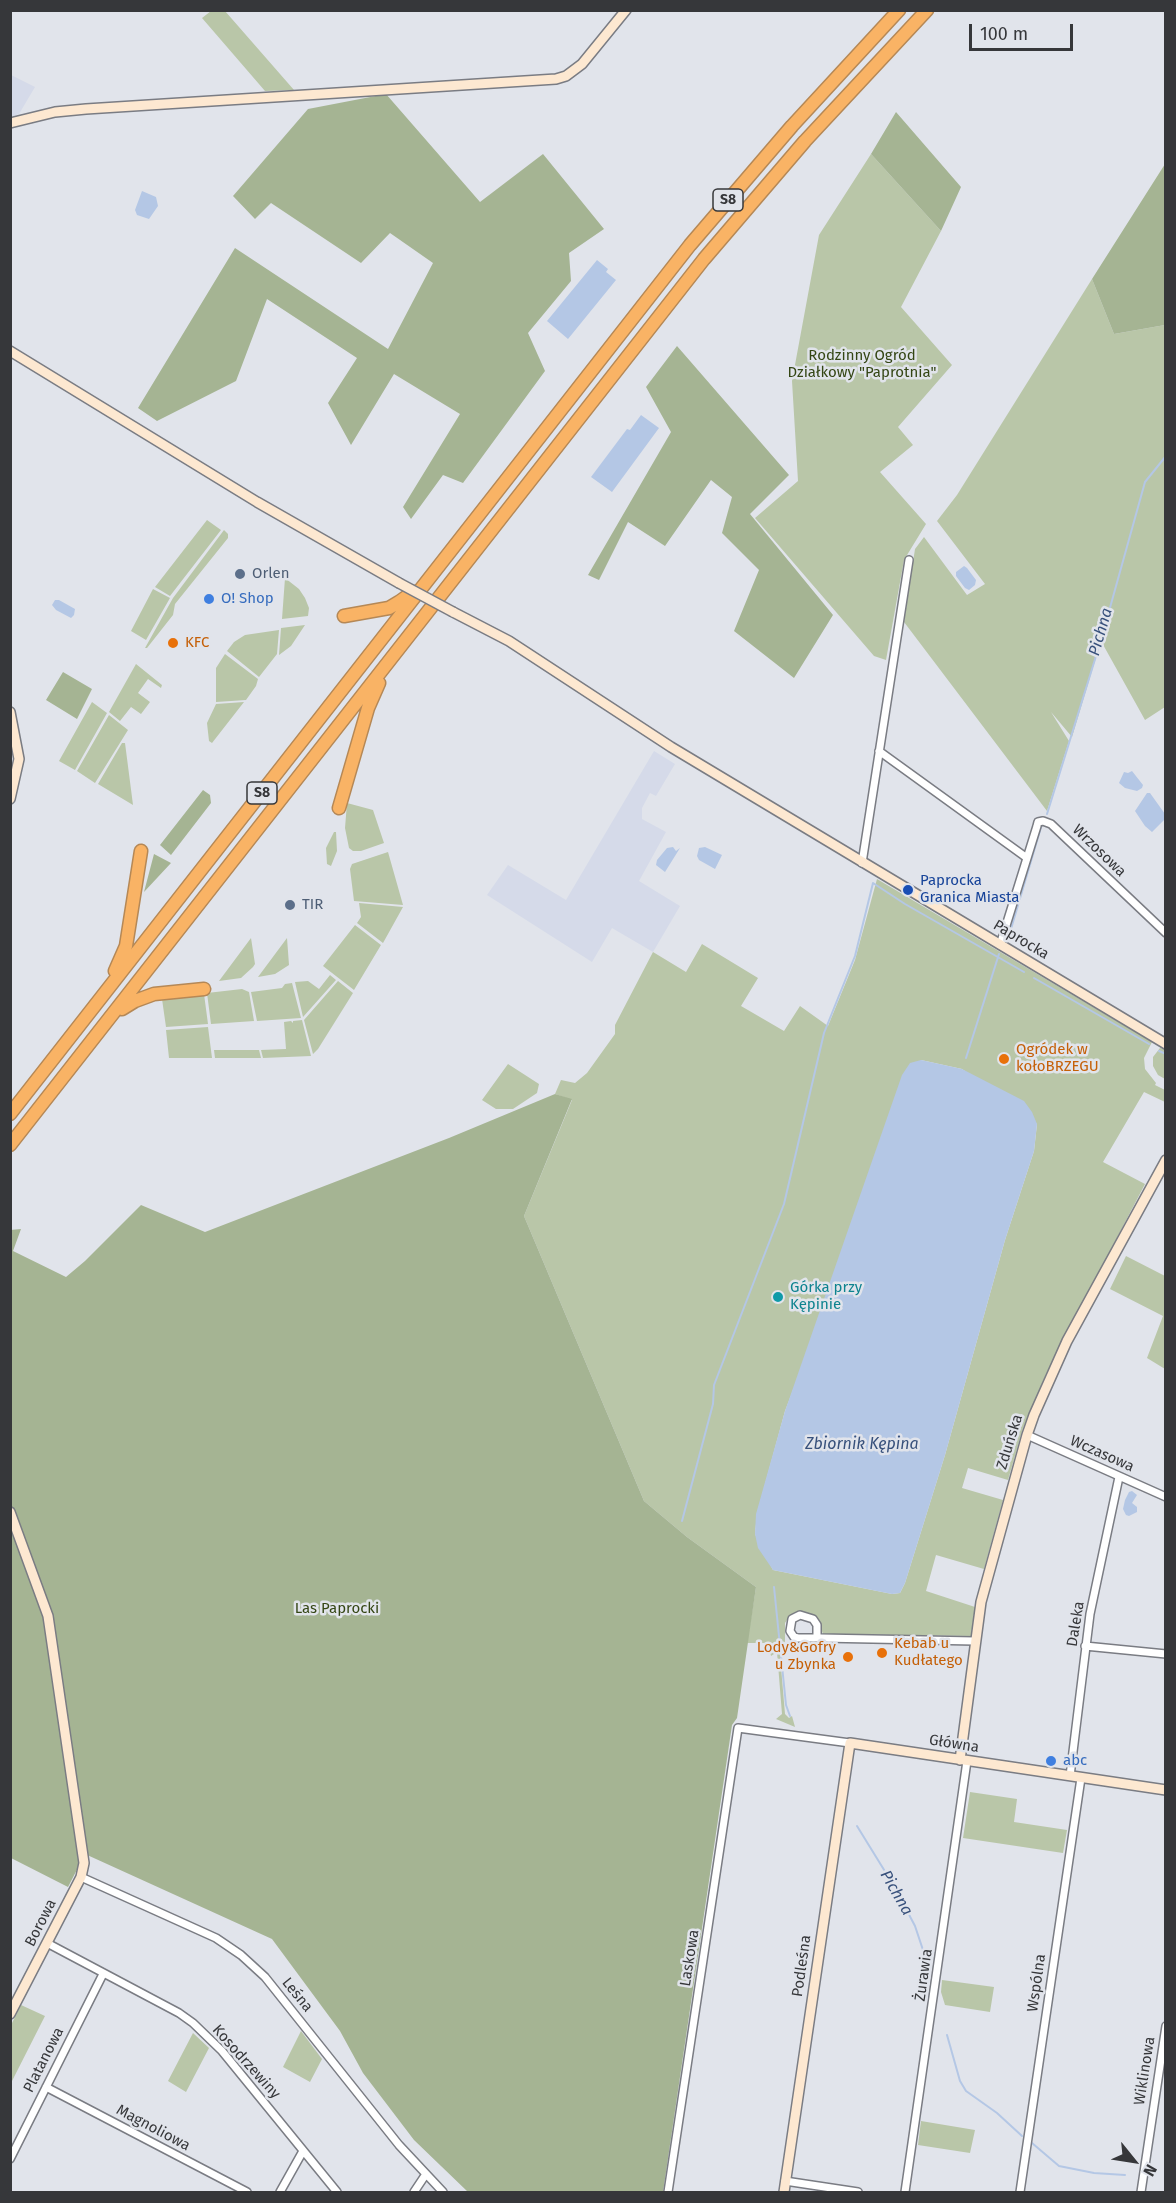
<!DOCTYPE html>
<meta charset="utf-8">
<style>
body{margin:0}
#map{position:relative;width:1176px;height:2203px;overflow:hidden;background:#e1e4eb;font-family:"Fira Sans",sans-serif}
canvas{display:block}
.frame{position:absolute;inset:0;border:12px solid #36373a;pointer-events:none}
.north{position:absolute;left:1104px;top:2131px;width:60px;height:60px;-webkit-text-stroke:4px #e1e4eb;paint-order:stroke;rotate:120deg;font-size:16px;font-weight:700;line-height:24px;text-align:center;color:#36373a}
.north::after{content:'';display:block;margin:auto;width:21px;height:27px;background:#36373a;clip-path:polygon(50% 0,100% 100%,50% 72%,0 100%)}
.scale{position:absolute;left:969px;top:24px;width:104px;height:27px;box-sizing:border-box;border:3px solid #36373a;border-top:0;padding-left:8px;font-size:18px;line-height:21px;white-space:nowrap;color:#36373a;-webkit-text-stroke:4px #e1e4eb;paint-order:stroke}
</style>
<div id="map">
<canvas width="1176" height="2203"></canvas>
<div class="frame"></div>
<div class="north">N</div>
<div class="scale">100 m</div>
</div>
<script>
const c = document.querySelector('canvas').getContext('2d');
c.lineJoin = 'round';
function paint(path, color) { c.fillStyle = color; c.fill(path, 'evenodd'); }
const poly = rows => new Path2D(rows.map(r => 'M' + r).join(''));
function strokePath(path, color, width, dash) { c.strokeStyle = color; c.lineWidth = width; c.lineCap = dash ? 'butt' : 'round'; c.setLineDash(dash || []); c.stroke(path); }
function label(font, color, halo, rows, align = 'center') {
  c.font = font + ' "Fira Sans",sans-serif'; c.lineWidth = 5; c.setLineDash([]); c.textBaseline = 'middle'; c.strokeStyle = halo; c.fillStyle = color; for (const [text, x, y, turn = 0] of rows) {
    c.save(); c.translate(x, y); c.rotate((+turn || 0) * Math.PI / 180); c.textAlign = isNaN(turn) ? turn : align; if (halo) c.strokeText(text, 0, 0); c.fillText(text, 0, 0); c.restore();
  }
}
paint(poly([
 [11,75,35,87,19,114,11,117],
 [654,751,675,764,656,796,650,793,642,808,642,819,666,832,639,881,680,906,653,952,612,928,592,962,487,895,508,865,566,900]
]), '#d5dae9');
paint(poly([
 [211,11,225,11,294,90,265,91,202,18],
 [871,154,941,231,901,307,952,365,898,427,913,445,880,472,926,524,904,560,886,660,874,656,755,518,798,481,792,381,819,235],
 [1092,279,1114,334,1165,325,1165,707,1145,720,1101,641,1072,737,1051,712,1069,741,1047,811,904,622,915,549,924,537,967,595,985,584,937,521,957,495],
 [207,520,221,530,170,596,155,587],
 [224,530,228,534,228,538,175,604,173,615,147,648,145,648,173,598],
 [285,578,299,589,305,598,309,608,308,616,282,619],
 [153,589,170,598,146,640,131,631],
 [305,625,291,646,279,655,281,628],
 [279,630,277,654,259,677,227,651,234,642,245,635],
 [225,654,258,679,256,686,246,700,216,702,216,668],
 [136,664,162,685,161,688,148,679,138,693,150,702,141,714,131,707,120,721,109,712],
 [92,702,107,713,75,770,59,761],
 [244,702,212,743,209,741,207,723,216,704],
 [109,715,128,730,95,783,77,771],
 [122,743,125,743,133,805,98,784],
 [347,803,373,810,384,843,361,851,353,851,349,848,345,828],
 [334,832,336,832,337,851,331,866,327,864,326,848],
 [388,852,403,905,354,901,350,869,352,864],
 [877,879,1152,1042,1144,1058,1145,1069,1156,1083,1155,1085,1165,1090,1165,1102,1144,1092,1103,1162,1145,1184,1046,1374,1023,1428,1008,1480,968,1468,962,1488,1003,1500,984,1569,936,1555,926,1591,975,1607,971,1636,823,1634,817,1617,812,1614,796,1613,789,1617,785,1623,785,1643,779,1644,785,1714,789,1718,792,1716,795,1727,776,1719,782,1714,777,1652,771,1656,768,1643,747,1643,756,1587,687,1537,644,1501,524,1216,572,1100,555,1094,561,1080,575,1083,587,1073,615,1034,615,1025,653,952,686,972,702,944,758,978,741,1006,784,1031,800,1006,828,1026,855,960],
 [921,1060,962,1069,1037,1124,1034,1151,1005,1240,945,1455,905,1583,900,1593,892,1594,773,1570,755,1534,757,1514,785,1411],
 [359,903,403,907,383,943,357,923,361,917],
 [355,925,381,945,354,990,323,966],
 [251,938,255,964,253,967,241,978,219,981],
 [287,938,289,965,275,974,258,977],
 [330,975,336,980,303,1017,295,982,308,981,319,989],
 [338,981,353,993,318,1049,313,1054,304,1020],
 [292,983,301,1018,257,1021,251,992,282,988,285,984],
 [242,989,249,992,254,1021,211,1024,207,993],
 [204,994,208,1024,166,1027,162,999],
 [302,1020,311,1056,263,1058,261,1050,286,1049,284,1022,291,1021,293,1023,293,1021],
 [208,1027,212,1058,169,1058,166,1030],
 [1160,1048,1165,1049,1165,1079,1158,1075,1153,1066,1153,1057],
 [214,1050,259,1050,261,1058,215,1058],
 [508,1064,539,1084,537,1093,513,1109,496,1109,482,1100],
 [1126,1256,1165,1276,1165,1369,1147,1358,1163,1316,1110,1289],
 [970,1792,1017,1799,1014,1822,1067,1830,1063,1853,963,1838],
 [942,1980,994,1987,990,2012,945,2005,941,1992],
 [21,2005,45,2016,11,2083,11,2025],
 [301,2031,322,2059,310,2082,283,2067],
 [193,2033,209,2048,186,2092,168,2081],
 [921,2121,975,2130,970,2153,918,2145]
]), '#b9c6a8');
paint(poly([
 [386,94,480,202,543,154,604,229,569,253,571,281,528,333,545,371,463,483,443,475,411,519,403,507,460,414,394,374,351,445,328,403,357,358,267,299,236,381,157,421,138,408,235,248,388,349,433,263,390,233,361,263,271,203,255,219,233,196,308,109],
 [896,112,961,187,941,231,871,154],
 [1165,164,1165,325,1114,334,1092,279],
 [677,346,789,475,750,514,833,615,794,678,734,631,759,570,722,533,732,497,711,480,665,546,628,522,599,580,588,575,671,432,646,387],
 [63,672,92,689,77,719,46,700],
 [203,790,210,795,211,803,171,855,160,845],
 [154,854,171,863,144,892],
 [555,1094,572,1099,524,1216,644,1501,687,1537,756,1587,737,1718,732,1725,663,2192,468,2192,414,2140,363,2073,340,2031,272,1939,85,1854,68,1887,11,1858,10,1230,21,1229,13,1251,66,1277,85,1261,141,1205,205,1232,449,1138]
]), '#a5b493');
paint(poly([
 [142,191,156,197,158,206,149,219,137,215,135,210],
 [597,260,608,269,606,272,616,280,568,339,547,321],
 [641,415,659,428,612,492,591,477,627,429,630,430],
 [964,566,967,568,976,580,975,585,969,590,965,588,956,576,956,572],
 [55,600,59,600,75,609,74,615,71,618,56,610,52,605],
 [1132,771,1143,785,1142,788,1137,791,1125,788,1119,783,1124,772,1128,773],
 [1147,793,1150,793,1165,814,1165,819,1152,832,1145,826,1135,811],
 [673,847,676,851,680,848,665,872,656,865,657,860,667,848],
 [705,847,722,855,715,869,699,860,697,856,699,848],
 [921,1060,962,1069,1024,1101,1032,1112,1037,1124,1034,1151,1005,1240,945,1455,905,1583,900,1593,892,1594,773,1570,758,1548,755,1534,756,1514,785,1411,902,1075,910,1063],
 [1132,1491,1137,1495,1132,1503,1137,1507,1137,1512,1129,1516,1126,1515,1123,1509,1125,1500,1129,1492]
]), '#b4c7e5');
strokePath(poly([
 [1047,814,1101,640,1145,482,1166,456],
 [1008,939,1042,824],
 [1034,978,1149,1044],
 [1159,1051,1166,1054],
 [966,1058,999,954],
 [682,1521,713,1404,714,1385,784,1204,824,1033,855,956,873,883,905,904,1024,972],
 [774,1587,786,1705,790,1716],
 [857,1826,894,1886,915,1926,927,1962],
 [947,2035,960,2081,966,2091,997,2113,1022,2136],
 [1032,2143,1059,2166,1094,2173,1125,2175]
]), '#b4c7e5', 2);
const street = poly([
 [879,751,1027,858],
 [862,863,909,560],
 [1000,945,1037,826,1038,822,1043,821,1051,824,1166,933],
 [1027,1435,1166,1497],
 [817,1638,817,1625,813,1619,800,1615,792,1619,790,1631,794,1637,798,1638,821,1638,975,1641],
 [1085,1646,1166,1654],
 [1070,1776,1090,1614,1119,1477],
 [81,1877,216,1938,241,1955,265,1977,399,2145,443,2192],
 [47,1943,179,2013,193,2023,222,2051,337,2192],
 [46,2087,247,2192],
 [10,2159,103,1974],
 [785,2181,858,2192],
 [280,2192,303,2151],
 [414,2192,426,2174],
 [668,2192,738,1728,850,1743],
 [905,2192,967,1761],
 [1020,2192,1081,1778],
 [1141,2192,1166,2026]
]);
const secondary = poly([
 [10,123,55,112,86,109,556,79,566,76,582,64,626,10],
 [10,351,257,502,399,583],
 [453,612,509,641,671,747,1166,1044],
 [10,712,19,759,10,799],
 [10,1512,48,1616,84,1863,81,1877,10,2014],
 [960,1760,981,1602,1027,1435,1034,1415,1067,1341,1166,1160],
 [784,2192,850,1743,1166,1790]
]);
const highway = poly([
 [344,616,389,608,399,602,413,592],
 [339,808,368,708,379,683],
 [115,971,126,946,141,851],
 [122,1009,135,1001,154,994,204,989],
 [10,1114,690,245,792,126,899,10],
 [10,1145,704,259,805,141,927,10]
]);
strokePath(street, '#7a7c83', 10);
strokePath(secondary, '#7a7c83', 12);
strokePath(highway, '#b58856', 15);
strokePath(street, '#fff', 7);
strokePath(secondary, '#fde8d1', 9);
strokePath(highway, '#f9b365', 12);
const secondaryBridge = poly([
 [399,583,453,612]
]);
strokePath(secondaryBridge, '#7a7c83', 12, []);
strokePath(secondaryBridge, '#fde8d1', 9);
for (const [x, y, r, color] of [
 [240,574,6,"#5c6f8a"],
 [209,599,6,"#3f7fe0"],
 [173,643,6,"#e8710a"],
 [908,890,6,"#1a4fb4"],
 [290,905,6,"#5c6f8a"],
 [1004,1059,6,"#e8710a"],
 [778,1297,6,"#0f9aa8"],
 [882,1653,6,"#e8710a"],
 [848,1657,6,"#e8710a"],
 [1051,1761,6,"#3f7fe0"]
]) { const dot = new Path2D(); dot.arc(x, y, r, 0, 2 * Math.PI); c.fillStyle = color; c.fill(dot); strokePath(dot, '#e1e4eb', 2); }
for (const [x, y, w] of [
 [728,200,30],
 [262,793,30]
]) { const box = new Path2D(); box.roundRect(x - w / 2, y - 11, w, 22, 4.5); c.fillStyle = '#e1e4eb'; c.fill(box); strokePath(box, '#36373a', 1.5); }
label('bold 14px', '#36373a', null, [
 ["S8",728,200],
 ["S8",262,793]
]);
label('15px', '#344614', '#e1e4eb', [
 ["Rodzinny Ogród",862,356],
 ["Działkowy \"Paprotnia\"",862,373],
 ["Las Paprocki",337,1609]
]);
label('15px', '#4e5e75', '#e1e4eb', [
 ["Orlen",252,574],
 ["TIR",302,905]
], 'left');
label('15px', '#366cbe', '#e1e4eb', [
 ["O! Shop",221,599],
 ["abc",1063,1761]
], 'left');
label('15px', '#c56008', '#e1e4eb', [
 ["KFC",185,643],
 ["Ogródek w",1016,1050],
 ["kołoBRZEGU",1016,1067],
 ["Kebab u",894,1644],
 ["Kudłatego",894,1661],
 ["Lody&Gofry",836,1648,"right"],
 ["u Zbynka",836,1665,"right"]
], 'left');
label('15px', '#36373a', '#e1e4eb', [
 ["Wrzosowa",1099,851,44],
 ["Paprocka",1021,940,31],
 ["Zduńska",1010,1442,-73],
 ["Wczasowa",1102,1454,24],
 ["Daleka",1076,1624,-81],
 ["Główna",954,1744,9],
 ["Borowa",41,1923,-63],
 ["Laskowa",690,1958,-81],
 ["Podleśna",802,1966,-82],
 ["Żurawia",924,1975,-82],
 ["Wspólna",1037,1983,-82],
 ["Leśna",297,1995,51],
 ["Platanowa",44,2060,-63],
 ["Kosodrzewiny",246,2062,48],
 ["Wiklinowa",1145,2071,-81],
 ["Magnoliowa",153,2128,28]
]);
label('15px', '#164399', '#e1e4eb', [
 ["Paprocka",920,881],
 ["Granica Miasta",920,898]
], 'left');
label('15px', '#0d838f', '#e1e4eb', [
 ["Górka przy",790,1288],
 ["Kępinie",790,1305]
], 'left');
label('italic 16px', '#38517c', '#e1e4eb', [
 ["Pichna",1101,632,-74],
 ["Zbiornik Kępina",862,1445],
 ["Pichna",896,1893,60]
]);
</script>
